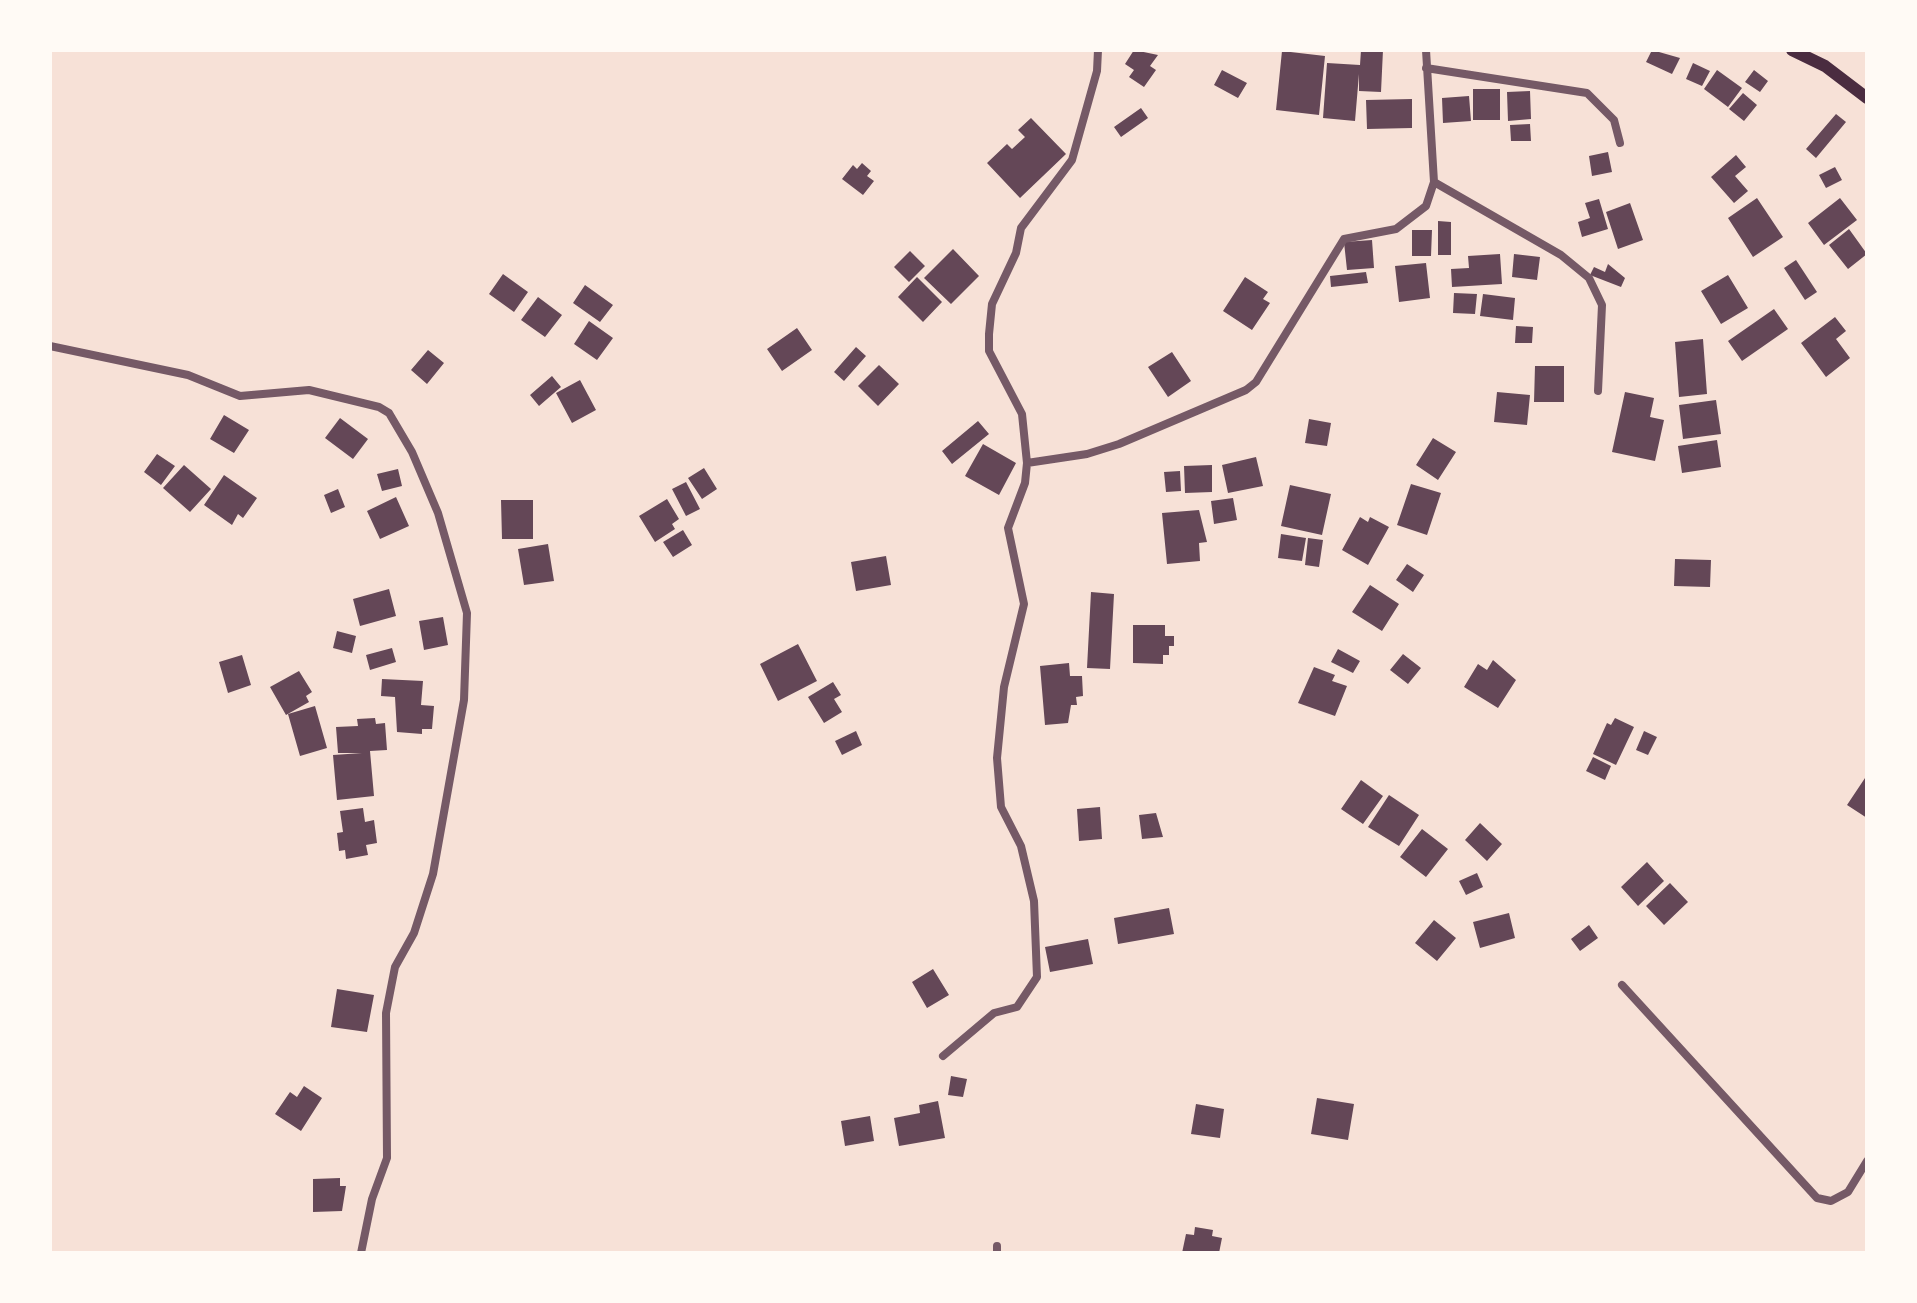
<!DOCTYPE html>
<style>
body{margin:0}
#map{position:relative;width:1917px;height:1303px;overflow:hidden;background:#f7e1d7;font-family:"Space Grotesk",sans-serif}
canvas{display:block}
.frame{position:absolute;inset:0;border:52px solid #fffaf5;pointer-events:none}
</style>
<div id="map">
<canvas width="1917" height="1303"></canvas>
<div class="frame"></div>
</div>
<script>
const c = document.querySelector('canvas').getContext('2d');
c.lineJoin = 'round';
function paint(path, color) { c.fillStyle = color; c.fill(path, 'evenodd'); }
const poly = rows => new Path2D(rows.map(r => 'M' + r).join(''));
function strokePath(path, color, width, dash) { c.strokeStyle = color; c.lineWidth = width; c.lineCap = dash ? 'butt' : 'round'; c.setLineDash(dash || []); c.stroke(path); }
paint(poly([
 [1134,50,1158,55,1150,66,1156,70,1144,87,1129,77,1134,70,1125,64],
 [1361,50,1383,50,1381,92,1359,91,1359,74,1355,121,1323,118,1327,63,1360,65],
 [1652,50,1680,58,1672,74,1646,62],
 [1282,51,1325,56,1319,115,1276,110],
 [1693,63,1710,71,1702,86,1686,79],
 [1222,70,1247,83,1238,98,1214,85],
 [1717,70,1742,88,1728,107,1704,89],
 [1754,70,1768,81,1760,92,1745,82],
 [1473,89,1500,89,1500,120,1473,120],
 [1530,91,1531,119,1508,121,1507,92],
 [1743,93,1757,105,1744,121,1729,109],
 [1469,96,1471,121,1443,123,1442,98],
 [1412,99,1412,128,1367,129,1366,100],
 [1141,108,1148,118,1121,137,1114,127],
 [1836,114,1846,122,1816,158,1806,149],
 [1031,118,1066,154,1020,198,987,163,1007,144,1012,149,1025,137,1018,130],
 [1530,124,1531,141,1511,141,1510,125],
 [1608,152,1612,172,1592,176,1589,156],
 [1736,155,1746,167,1735,176,1748,191,1734,203,1711,177],
 [862,163,871,171,867,176,874,181,863,195,842,179,853,165,857,169],
 [1835,167,1842,180,1826,188,1819,175],
 [1757,198,1783,237,1753,257,1728,218],
 [1840,198,1857,220,1824,245,1808,223],
 [1599,199,1608,229,1582,237,1578,222,1590,218,1585,203],
 [1630,203,1643,240,1618,249,1606,212],
 [1438,221,1451,222,1451,255,1438,255],
 [1849,229,1867,254,1848,269,1829,245],
 [1412,230,1432,230,1431,256,1412,256],
 [1372,240,1374,268,1347,270,1344,242],
 [953,249,979,276,951,304,924,278],
 [910,251,925,266,909,282,894,267],
 [1500,254,1502,284,1452,287,1451,269,1469,268,1468,256],
 [1514,254,1540,257,1537,280,1512,277],
 [1796,260,1817,292,1805,300,1784,268],
 [1426,263,1430,298,1399,302,1395,266],
 [1608,264,1625,278,1621,287,1590,275,1594,267,1605,272],
 [1366,272,1368,283,1331,287,1330,276],
 [503,274,528,292,514,312,489,294],
 [1728,275,1748,308,1721,324,1701,291],
 [917,277,942,302,923,322,898,297],
 [1245,277,1268,292,1263,299,1270,303,1252,330,1223,311],
 [585,285,613,305,600,322,573,303],
 [1454,293,1477,294,1475,314,1453,313],
 [1483,294,1515,298,1513,320,1480,316],
 [538,297,562,315,545,337,521,320],
 [1774,309,1788,329,1742,361,1728,341],
 [1835,317,1846,331,1836,339,1850,358,1826,377,1801,343],
 [589,321,613,338,597,360,574,344],
 [1516,326,1533,327,1532,343,1515,343],
 [797,328,812,350,782,371,767,349],
 [1703,339,1707,394,1679,397,1675,342],
 [856,347,866,356,844,381,834,372],
 [428,350,444,363,427,384,411,370],
 [1172,352,1191,381,1168,397,1148,367],
 [879,365,899,384,878,406,858,386],
 [1535,366,1564,366,1564,402,1534,402],
 [552,376,561,387,539,406,530,395],
 [580,380,596,410,572,423,556,393],
 [1497,392,1530,395,1527,425,1494,422],
 [1625,392,1654,398,1650,417,1664,420,1655,461,1612,452],
 [1716,400,1721,434,1683,439,1679,405],
 [224,415,249,430,234,453,210,439],
 [340,418,368,439,353,459,325,438],
 [1309,419,1331,423,1327,446,1305,443],
 [978,421,989,434,952,464,942,451],
 [1433,438,1456,452,1438,480,1416,465],
 [1717,440,1721,467,1682,473,1678,446],
 [983,444,1016,463,999,495,965,476],
 [157,454,175,466,161,485,144,472],
 [1256,457,1263,486,1228,493,1222,465],
 [184,465,211,489,190,512,163,488],
 [1212,465,1212,492,1185,493,1184,466],
 [704,468,717,489,702,499,688,478],
 [398,469,402,486,382,491,377,474],
 [1180,471,1181,491,1166,492,1164,472],
 [224,475,257,498,243,518,238,514,232,525,204,505],
 [686,482,700,509,686,516,672,489],
 [1411,484,1441,493,1427,535,1397,525],
 [1290,485,1331,494,1322,535,1281,526],
 [338,489,345,507,331,513,324,495],
 [396,497,409,526,380,539,367,511],
 [1233,498,1237,520,1214,524,1211,501],
 [667,499,679,519,672,524,675,529,655,542,639,516],
 [501,500,533,500,533,539,502,539],
 [1199,510,1207,542,1199,543,1200,561,1167,564,1162,513],
 [1360,517,1368,522,1370,517,1389,527,1368,565,1342,550],
 [683,530,692,545,673,557,663,542],
 [1281,534,1306,538,1302,561,1278,558],
 [1308,538,1323,540,1319,567,1305,565],
 [548,544,554,581,524,585,518,549],
 [886,556,891,585,856,591,851,562],
 [1675,559,1711,560,1710,587,1674,586],
 [1407,564,1424,575,1413,592,1396,580],
 [1370,585,1399,604,1382,631,1352,612],
 [389,589,396,616,360,626,353,599],
 [1091,592,1114,594,1110,669,1087,668],
 [443,617,448,645,424,650,419,621],
 [1133,625,1165,625,1165,636,1174,636,1174,646,1169,646,1169,655,1163,655,1163,664,1133,663],
 [337,631,356,636,352,653,333,648],
 [798,644,817,681,778,701,760,664],
 [392,648,396,662,370,670,366,655],
 [1338,649,1360,661,1353,673,1331,662],
 [1403,654,1421,668,1408,684,1390,670],
 [242,655,251,685,228,693,219,662],
 [1493,660,1516,680,1498,708,1464,687,1478,664,1487,670],
 [1069,663,1070,676,1082,676,1083,696,1076,697,1077,705,1071,705,1068,723,1045,725,1040,666],
 [1314,667,1335,675,1332,681,1347,686,1335,716,1298,703],
 [299,671,312,692,306,696,309,702,286,715,270,687],
 [382,679,423,681,421,705,434,706,432,729,422,729,422,734,397,732,395,697,381,696],
 [833,682,841,695,834,699,842,712,824,723,808,697],
 [315,706,327,748,300,756,288,714],
 [375,718,376,724,385,723,387,750,370,751,374,796,337,800,333,755,362,753,338,753,336,727,358,726,357,719],
 [1615,718,1634,727,1616,765,1593,754,1607,723,1611,725],
 [856,731,862,745,842,755,835,741],
 [1644,731,1657,737,1648,755,1636,750],
 [1593,757,1611,766,1605,780,1586,771],
 [1867,775,1867,818,1847,805],
 [1361,780,1383,796,1363,824,1341,809],
 [1389,795,1419,815,1399,846,1368,827],
 [1100,807,1102,839,1079,841,1077,809],
 [363,808,365,822,374,820,377,843,366,845,368,855,346,859,345,850,339,851,337,833,343,832,340,811],
 [1156,813,1163,837,1142,839,1139,815],
 [1480,823,1502,844,1487,861,1465,840],
 [1422,829,1448,849,1426,877,1400,857],
 [1647,862,1664,881,1638,906,1621,887],
 [1477,873,1483,887,1466,895,1459,881],
 [1670,883,1688,902,1664,925,1646,906],
 [1169,908,1174,934,1118,944,1114,918],
 [1509,913,1515,938,1480,948,1473,922],
 [1434,920,1456,938,1437,961,1415,943],
 [1589,925,1598,938,1580,951,1571,939],
 [1088,939,1093,964,1050,972,1045,947],
 [933,969,949,995,927,1008,912,982],
 [337,989,374,995,367,1032,331,1027],
 [951,1076,967,1079,963,1097,948,1095],
 [304,1086,322,1098,301,1131,275,1114,290,1092,297,1097],
 [1317,1098,1354,1104,1348,1140,1311,1134],
 [938,1101,945,1138,899,1146,894,1118,920,1113,919,1105],
 [1196,1104,1224,1109,1220,1138,1191,1134],
 [870,1116,874,1141,845,1146,841,1121],
 [340,1178,340,1186,346,1186,342,1211,313,1212,313,1179],
 [1195,1227,1213,1230,1212,1236,1222,1238,1219,1253,1182,1253,1186,1234,1194,1235]
]), '#644757');
strokePath(poly([
 [1426,68,1587,93,1614,120,1620,143],
 [1434,182,1561,255,1589,278,1602,305,1598,391],
 [50,346,188,375,240,396,309,390,379,407,389,413,412,452,438,513,467,613,464,700,433,874,414,933,395,967,386,1013,387,1158,372,1199,361,1253],
 [1027,463,1087,454,1119,444,1246,390,1256,382,1344,239,1396,229,1426,206,1434,182,1426,50],
 [1622,985,1817,1198,1831,1201,1848,1192,1867,1161],
 [943,1056,994,1013,1017,1007,1037,977,1034,901,1021,846,1001,807,997,758,1004,687,1024,604,1008,528,1025,483,1027,463,1022,414,989,351,989,334,992,304,1016,253,1021,228,1072,160,1097,71,1098,50],
 [997,1246,997,1253]
]), '#755966', 8);
strokePath(poly([
 [1792,50,1825,66,1867,98]
]), '#4a2c40', 12);
</script>
